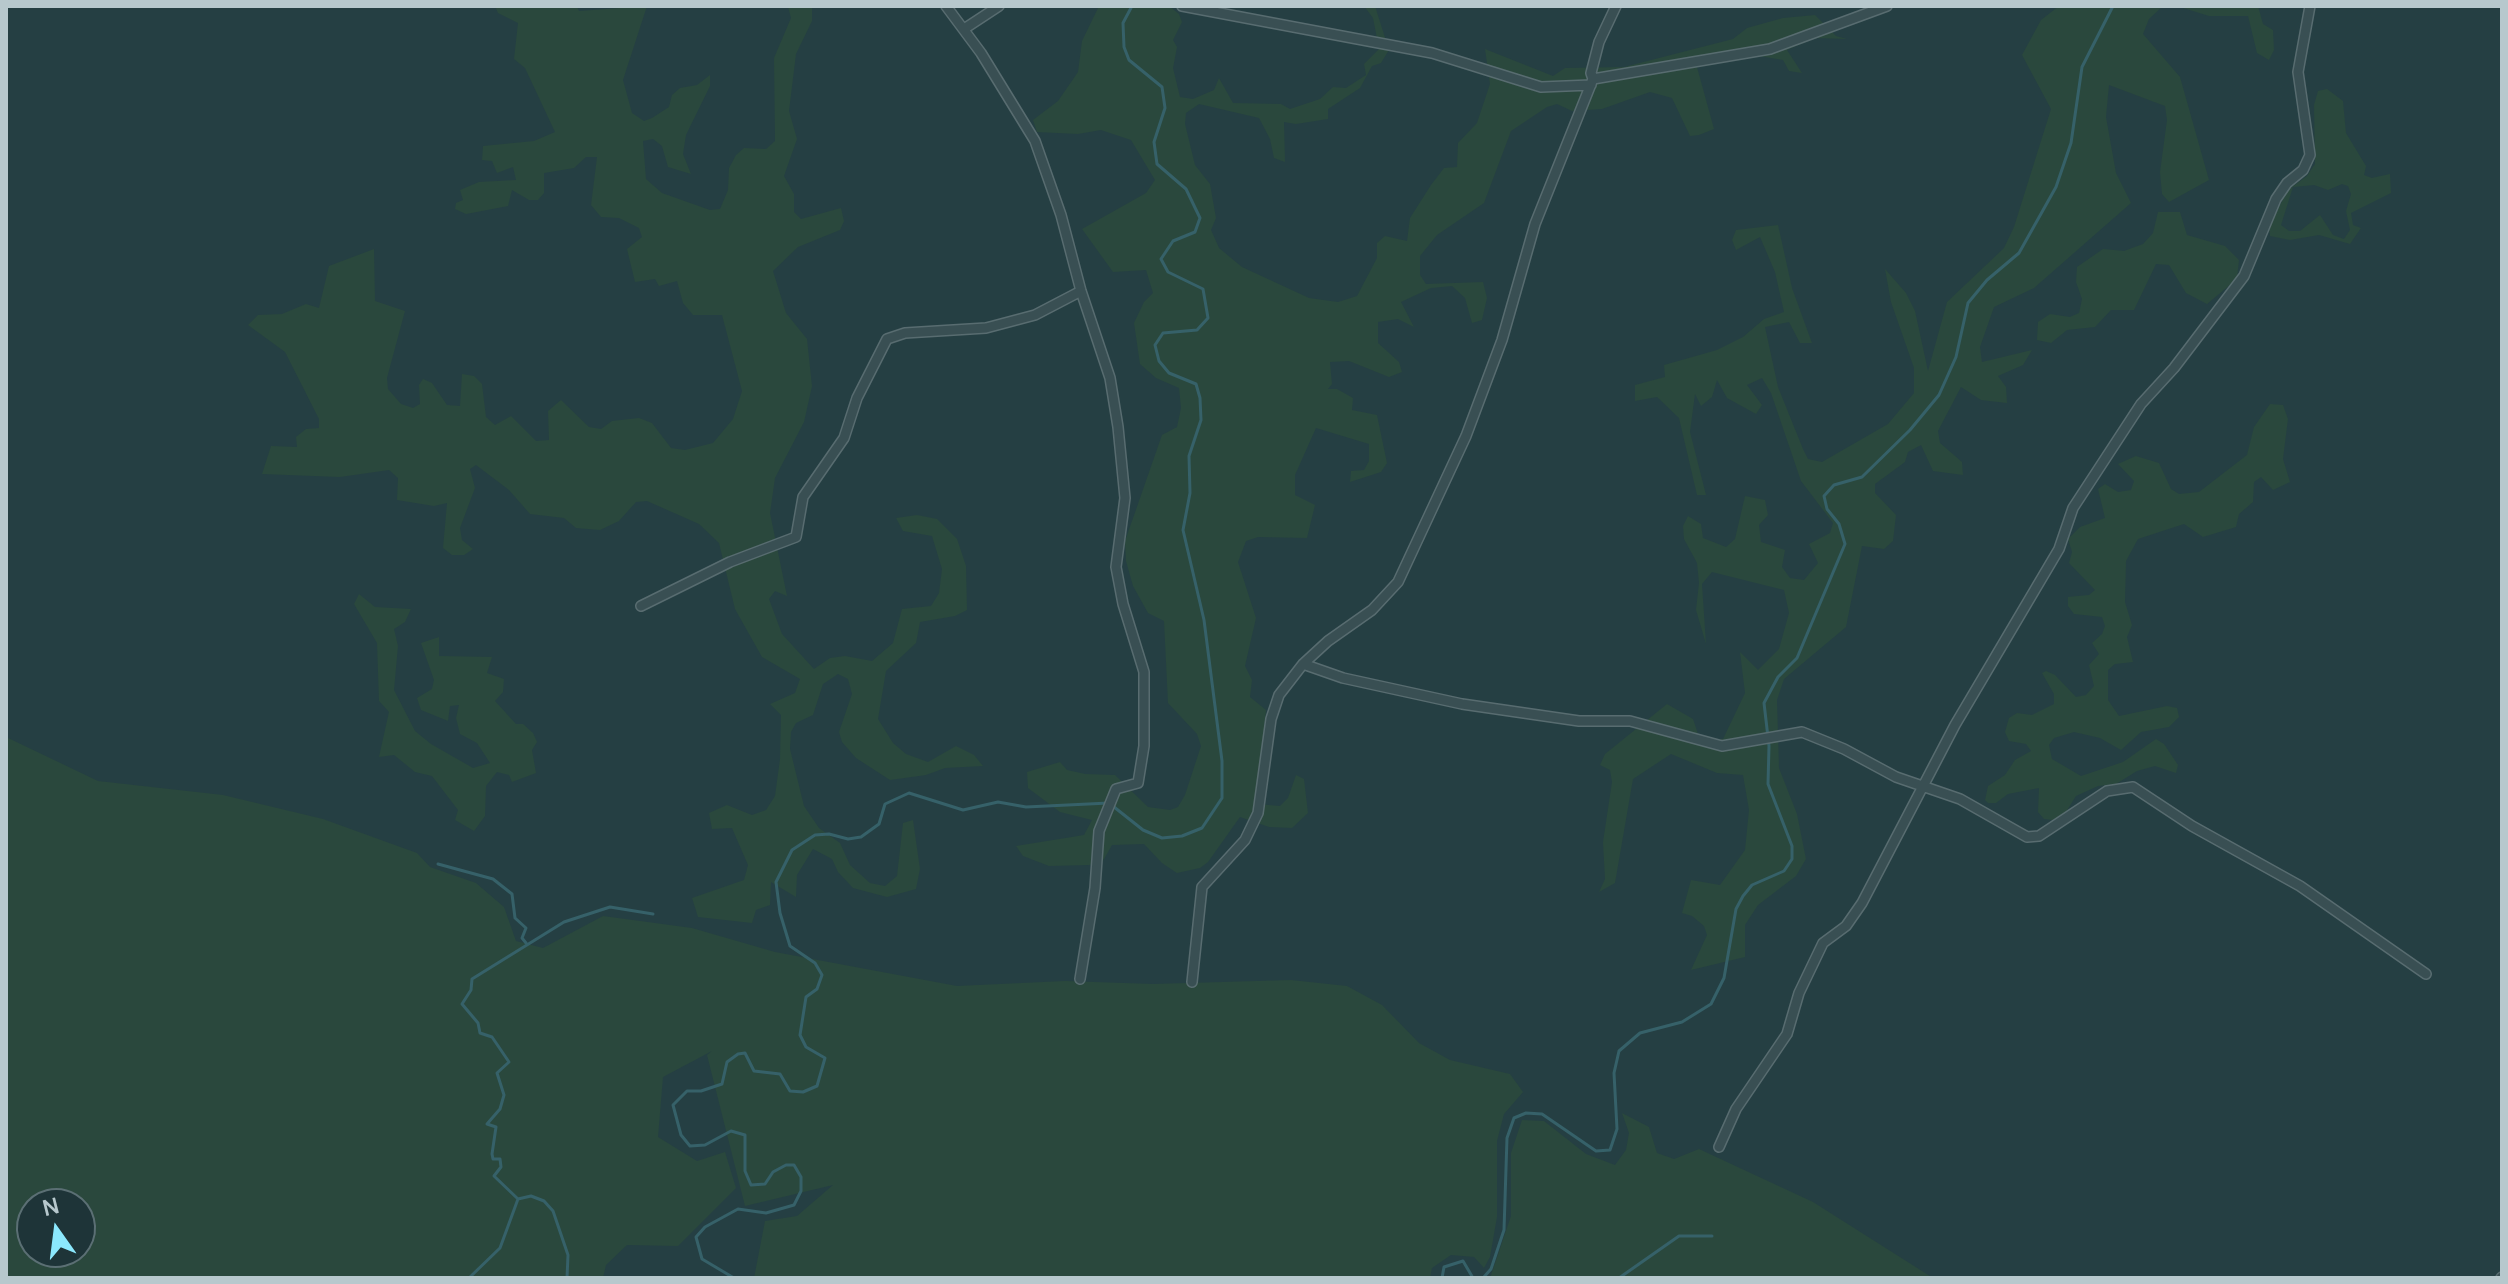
<!DOCTYPE html>
<style>
body{margin:0}
#map{position:relative;width:2508px;height:1284px;overflow:hidden;background:#253f43;font-family:Manrope,sans-serif}
canvas{display:block}
.frame{position:absolute;inset:0;border:8px solid #b7c8cd;pointer-events:none}
.north{position:absolute;left:16px;top:1188px;width:80px;height:80px;box-sizing:border-box;background:#1e3438;border:2px solid #5b6f74;border-radius:50%;rotate:346deg;font-size:22px;font-weight:700;line-height:32px;text-align:center;color:#b7c8cd}
.north::after{content:'';display:block;margin:auto;width:28px;height:36px;background:#8be8fd;clip-path:polygon(50% 0,100% 100%,50% 72%,0 100%)}
</style>
<div id="map">
<canvas width="2508" height="1284"></canvas>
<div class="frame"></div>
<div class="north">N</div>
</div>
<script>
const c = document.querySelector('canvas').getContext('2d');
c.lineJoin = 'round';
function paint(path, color) { c.fillStyle = color; c.fill(path, 'evenodd'); }
const poly = rows => new Path2D(rows.map(r => 'M' + r).join(''));
function strokePath(path, color, width, dash) { c.strokeStyle = color; c.lineWidth = width; c.lineCap = dash ? 'butt' : 'round'; c.setLineDash(dash || []); c.stroke(path); }
paint(poly([
 [495,6,577,6,579,11,647,6,623,80,632,113,644,121,652,118,669,107,672,95,680,88,697,85,710,75,710,86,686,135,683,154,691,174,668,167,662,146,653,139,643,141,646,179,662,193,710,210,720,209,728,190,729,168,736,155,744,148,766,149,775,141,774,58,791,18,788,7,812,6,812,21,796,54,789,111,797,139,784,176,794,194,794,212,801,219,841,208,844,221,840,230,798,247,773,271,786,313,807,339,812,386,804,422,775,478,770,513,787,596,775,591,769,599,782,634,814,669,830,658,845,656,872,661,893,643,902,609,931,606,939,593,942,569,932,536,903,531,896,518,917,515,937,519,957,539,966,566,967,610,955,616,920,622,916,643,886,671,878,719,893,743,906,754,928,762,956,746,974,755,983,766,945,768,926,775,890,780,856,758,842,742,839,732,852,694,848,679,838,674,823,684,813,715,796,723,791,732,790,749,804,806,819,828,840,843,850,865,870,883,885,886,897,876,903,823,913,820,920,869,916,889,887,897,853,888,838,872,832,859,813,849,797,875,796,897,771,882,770,905,756,910,752,923,698,917,692,898,744,880,748,865,732,828,712,829,709,813,727,805,752,815,766,810,775,796,780,759,781,715,770,704,795,693,800,679,762,657,735,609,719,543,699,524,647,501,636,502,619,521,600,530,576,528,564,518,530,514,509,490,476,465,470,469,475,488,460,528,462,540,473,549,464,555,452,555,443,548,447,503,434,506,397,500,398,478,389,470,340,477,262,474,271,446,297,447,296,437,306,429,319,428,319,419,285,352,248,325,258,315,282,314,306,304,319,308,329,266,374,249,375,301,405,311,387,378,388,389,401,404,413,408,420,404,419,385,423,379,432,383,447,405,460,406,462,374,474,376,482,384,486,417,495,425,511,416,536,441,549,440,548,411,561,400,589,427,601,429,612,421,639,418,652,423,671,448,685,450,713,443,733,419,742,391,722,315,693,315,683,303,677,281,659,286,655,279,635,282,627,249,642,237,639,228,619,218,601,217,591,205,597,157,586,157,574,168,544,173,544,193,538,200,529,200,512,190,508,206,466,214,455,209,456,203,463,200,460,190,479,182,516,180,513,167,497,173,492,161,482,160,483,146,534,141,555,132,525,68,514,59,518,23,498,13],
 [1099,6,1169,6,1179,14,1182,22,1173,40,1177,47,1173,68,1180,97,1193,99,1214,90,1219,78,1233,103,1281,104,1290,109,1320,99,1333,87,1346,88,1366,75,1364,64,1379,49,1373,18,1364,6,1375,6,1389,50,1381,63,1372,66,1360,88,1328,109,1328,119,1296,124,1284,122,1285,162,1274,158,1270,139,1259,118,1199,104,1186,113,1185,124,1195,165,1210,184,1216,218,1211,230,1219,248,1242,267,1309,298,1338,302,1357,296,1377,258,1377,243,1385,236,1407,241,1410,218,1431,185,1444,168,1457,167,1458,143,1477,123,1490,84,1485,49,1553,76,1565,68,1624,67,1733,39,1747,28,1783,18,1815,15,1836,36,1847,39,1815,38,1787,50,1802,73,1789,71,1783,60,1759,56,1697,67,1714,129,1699,135,1690,136,1672,98,1650,92,1602,109,1572,111,1557,104,1547,107,1511,131,1484,203,1437,235,1420,256,1420,275,1426,284,1483,282,1487,298,1482,320,1472,323,1465,298,1452,286,1431,288,1401,302,1414,327,1398,319,1378,322,1378,343,1399,362,1402,372,1389,377,1349,361,1330,362,1332,384,1328,389,1337,389,1353,398,1352,410,1377,415,1387,463,1381,472,1350,482,1351,471,1364,470,1369,461,1369,444,1316,428,1295,475,1295,495,1315,505,1307,538,1258,537,1246,541,1238,562,1256,618,1245,666,1252,680,1250,697,1266,710,1257,804,1280,806,1288,798,1296,775,1304,779,1308,813,1292,828,1269,827,1240,817,1208,862,1200,868,1177,873,1162,863,1144,844,1112,845,1103,861,1089,865,1049,866,1023,856,1016,846,1084,835,1092,820,1060,812,1028,788,1027,772,1060,762,1067,770,1085,774,1115,775,1148,807,1170,810,1178,807,1185,795,1201,746,1197,734,1168,703,1164,621,1148,613,1133,586,1126,561,1125,541,1162,435,1177,427,1181,408,1179,388,1156,378,1140,364,1134,323,1144,302,1153,293,1146,270,1113,272,1082,229,1146,193,1155,180,1131,140,1101,130,1078,134,1037,132,1033,120,1058,101,1078,72,1082,41],
 [2059,6,2163,6,2149,19,2143,34,2180,77,2209,180,2169,202,2162,194,2160,172,2167,120,2165,106,2109,85,2106,117,2116,173,2131,203,2034,288,1994,307,1980,347,1982,362,2032,350,2023,365,1998,376,2006,387,2007,403,1981,400,1961,387,1938,431,1940,443,1962,462,1963,475,1933,471,1921,445,1908,452,1905,462,1875,484,1875,493,1896,515,1893,541,1884,549,1862,546,1846,627,1784,679,1777,700,1779,768,1797,814,1806,859,1796,876,1758,905,1745,925,1745,957,1691,970,1707,935,1704,926,1692,916,1682,913,1691,880,1720,885,1745,850,1749,810,1743,775,1717,773,1671,754,1633,779,1615,883,1599,892,1605,879,1603,842,1612,782,1610,770,1600,765,1605,754,1667,704,1693,719,1701,743,1723,739,1745,693,1740,652,1758,670,1779,649,1789,613,1784,590,1712,572,1702,584,1706,644,1696,610,1699,583,1697,563,1684,539,1683,526,1688,516,1701,524,1703,538,1726,547,1735,539,1745,496,1765,500,1768,515,1759,525,1761,542,1785,550,1782,567,1790,578,1804,580,1818,563,1809,544,1830,533,1833,523,1801,481,1771,393,1762,378,1747,385,1762,405,1756,414,1727,398,1717,380,1712,397,1701,406,1695,394,1690,432,1706,495,1697,495,1679,418,1657,397,1635,401,1635,385,1665,377,1664,365,1717,350,1743,337,1764,319,1784,312,1775,272,1760,237,1736,250,1732,240,1736,230,1778,225,1792,288,1812,343,1800,343,1789,322,1765,327,1778,387,1803,449,1808,459,1822,462,1888,424,1914,393,1914,368,1891,302,1885,269,1906,293,1915,311,1928,371,1947,302,2004,248,2014,227,2051,109,2022,55,2041,20],
 [2177,6,2258,6,2263,24,2273,30,2274,50,2269,60,2257,53,2248,16,2209,16],
 [2327,89,2343,101,2346,133,2366,166,2364,175,2372,178,2390,174,2391,193,2351,213,2353,225,2361,228,2350,244,2319,235,2290,240,2270,236,2269,226,2288,190,2307,176,2315,164,2314,105,2318,91],
 [2342,184,2348,186,2351,194,2346,211,2350,230,2344,239,2333,235,2320,215,2300,231,2289,231,2281,225,2293,187,2314,185,2328,190],
 [2158,212,2180,212,2187,235,2225,246,2239,260,2237,279,2207,304,2186,293,2169,265,2156,264,2134,310,2111,310,2095,327,2067,330,2051,343,2037,340,2038,322,2050,314,2070,317,2079,313,2082,299,2076,282,2077,267,2103,249,2124,251,2143,244,2153,233],
 [2270,404,2283,405,2288,419,2283,459,2290,482,2273,490,2261,477,2254,482,2253,502,2239,514,2236,527,2203,537,2184,524,2138,539,2126,561,2125,602,2132,625,2127,637,2133,662,2115,664,2108,670,2108,700,2119,716,2167,706,2177,708,2179,717,2169,727,2141,732,2121,750,2100,738,2074,732,2054,738,2049,745,2052,759,2081,776,2123,762,2156,739,2164,744,2178,765,2176,773,2155,766,2137,771,2116,784,2098,786,2076,796,2066,812,2053,820,2044,819,2038,812,2039,788,2008,794,1996,803,1988,803,1985,800,1988,786,2005,775,2015,760,2031,751,2026,744,2009,741,2005,732,2009,718,2017,713,2032,715,2054,704,2054,694,2042,673,2046,671,2055,675,2076,697,2086,695,2094,686,2089,665,2099,654,2092,643,2102,634,2105,626,2102,617,2074,614,2068,606,2068,597,2089,595,2095,590,2069,563,2072,552,2068,539,2080,527,2105,518,2098,489,2105,484,2118,492,2131,490,2134,481,2118,464,2136,456,2159,463,2171,489,2179,494,2199,492,2247,455,2254,427],
 [359,594,375,607,411,609,405,622,394,629,398,646,394,690,415,731,431,744,473,768,490,763,477,743,460,734,456,718,459,705,450,706,448,721,421,710,417,698,432,689,434,680,421,643,439,637,439,656,492,657,487,673,504,679,503,692,495,701,516,724,523,724,533,733,537,742,532,750,536,773,512,782,509,775,497,772,486,786,485,816,474,831,455,820,458,810,432,776,415,772,394,755,379,757,389,712,379,701,377,643,354,604],
 [6,737,98,781,223,795,323,819,417,853,430,867,476,883,504,907,516,941,543,948,603,916,692,928,775,952,957,986,1065,981,1153,984,1291,980,1347,986,1382,1005,1419,1043,1450,1060,1510,1074,1523,1092,1504,1114,1497,1141,1497,1217,1490,1257,1484,1268,1474,1257,1451,1255,1432,1268,1430,1278,754,1278,765,1221,797,1216,833,1185,745,1206,707,1055,712,1051,663,1077,658,1137,697,1161,725,1152,736,1188,678,1246,627,1245,606,1265,603,1278,6,1278],
 [32,1204,80,1204,80,1252,32,1252],
 [1622,1113,1649,1127,1657,1153,1674,1159,1699,1149,1813,1202,1933,1278,1490,1278,1511,1216,1511,1153,1522,1120,1544,1121,1586,1154,1615,1165,1626,1150,1629,1133]
]), '#2a483d');
strokePath(poly([
 [438,864,493,879,512,894,515,918,526,928,522,938,526,943],
 [469,1278,500,1248,518,1199],
 [567,1278,568,1255,553,1211,544,1201,531,1196,518,1199,494,1176,501,1167,500,1159,493,1159,492,1154,496,1127,487,1124,500,1109,504,1095,497,1073,509,1062,492,1037,480,1033,478,1023,462,1004,471,990,472,979,564,922,610,907,653,914],
 [734,1278,702,1259,696,1237,705,1227,738,1209,766,1213,794,1205,801,1191,801,1177,794,1165,786,1165,773,1172,765,1184,751,1185,745,1171,745,1135,731,1131,705,1145,690,1146,681,1135,673,1105,687,1091,701,1091,722,1084,727,1062,738,1054,745,1053,754,1071,780,1074,790,1091,803,1092,817,1086,825,1058,806,1047,800,1035,806,997,817,989,822,975,815,963,790,946,780,913,776,882,792,850,815,835,829,834,848,839,861,837,879,824,885,804,909,793,963,810,998,802,1026,807,1109,803,1143,830,1162,838,1182,836,1202,828,1222,798,1222,761,1204,620,1183,530,1190,493,1189,456,1201,420,1200,398,1196,384,1169,373,1159,361,1155,345,1163,333,1197,330,1208,318,1203,289,1168,272,1161,259,1173,241,1195,232,1200,218,1186,189,1157,164,1154,142,1165,108,1162,87,1129,60,1124,47,1123,23,1132,6],
 [1442,1278,1444,1267,1463,1261,1473,1278],
 [1483,1278,1491,1269,1504,1230,1507,1138,1514,1118,1526,1113,1542,1114,1596,1151,1610,1150,1617,1129,1614,1073,1619,1051,1640,1033,1682,1022,1711,1004,1724,978,1736,909,1743,896,1752,885,1784,871,1792,859,1792,846,1768,784,1769,746,1764,703,1778,677,1797,658,1845,544,1839,524,1827,509,1824,496,1834,485,1862,477,1910,430,1939,395,1956,357,1968,303,1987,280,2019,253,2056,187,2071,143,2082,67,2113,6],
 [1619,1278,1679,1236,1712,1236]
]), '#366169', 3);
const minor = poly([
 [946,6,981,53,1035,141,1061,215,1081,291,1110,378,1118,427,1125,498,1116,567,1123,604,1144,672,1144,746,1138,783,1116,789,1099,831,1095,888,1080,979],
 [1182,6,1432,53,1541,87,1591,85],
 [964,29,999,6],
 [1593,79,1770,49,1887,6],
 [641,606,730,562,796,537,803,497,844,438,857,398,887,339,905,333,986,328,1035,315,1081,291],
 [1303,664,1343,678,1462,704,1579,721,1630,721,1722,746,1802,732,1844,749,1896,777,1960,799,2027,837,2039,836,2107,791,2133,787,2192,826,2300,886,2426,974],
 [1192,982,1202,887,1245,840,1258,813,1271,719,1279,695,1303,664,1328,641,1372,610,1398,582,1466,436,1502,340,1535,224,1593,79,1591,73,1599,42,1616,6],
 [1719,1147,1736,1109,1787,1034,1799,993,1823,943,1846,926,1862,903,1955,725,2059,549,2073,508,2141,404,2174,368,2244,276,2276,199,2287,183,2303,170,2310,155,2298,72,2310,6],
 [2501,1278,2502,1277]
]);
strokePath(minor, '#586c70', 12);
strokePath(minor, '#394f53', 9);
</script>
